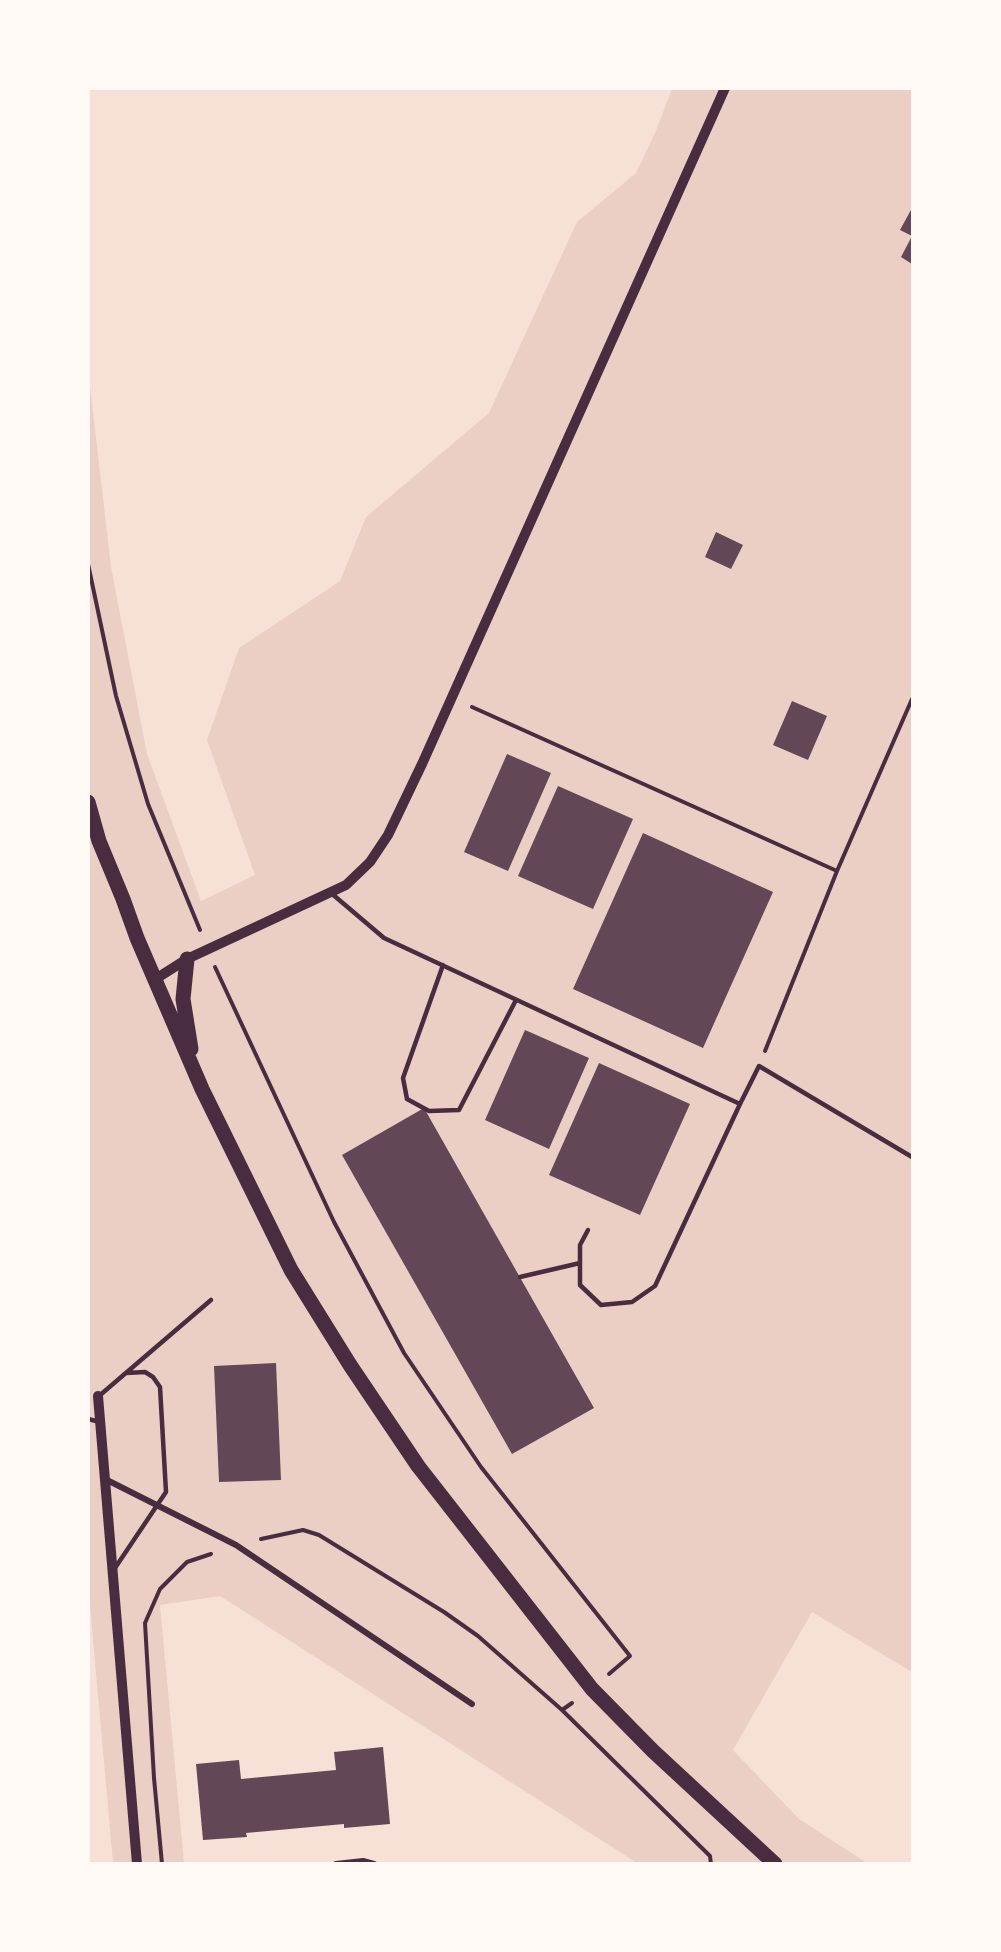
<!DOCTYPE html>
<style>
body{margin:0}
#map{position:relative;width:1001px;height:1952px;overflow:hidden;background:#f7e1d7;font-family:Barlow,sans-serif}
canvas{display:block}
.frame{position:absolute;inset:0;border:90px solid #fffaf5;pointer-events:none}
</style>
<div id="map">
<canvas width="1001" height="1952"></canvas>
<div class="frame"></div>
</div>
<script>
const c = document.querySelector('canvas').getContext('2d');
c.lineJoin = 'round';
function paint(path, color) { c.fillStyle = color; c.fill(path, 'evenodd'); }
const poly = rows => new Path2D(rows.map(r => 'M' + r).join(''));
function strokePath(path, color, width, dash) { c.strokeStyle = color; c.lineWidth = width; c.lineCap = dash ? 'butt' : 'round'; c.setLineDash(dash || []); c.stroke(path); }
paint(poly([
 [672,89,912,89,912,1672,812,1612,733,1750,799,1819,867,1863,637,1863,220,1596,160,1605,184,1863,113,1863,88,1584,88,369,111,567,147,754,201,901,255,875,207,740,239,648,340,581,366,517,489,413,577,222,636,173,655,133]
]), '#ebcfc5');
paint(poly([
 [912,208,912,236,900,230],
 [912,236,912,264,901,257],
 [716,532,743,545,731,569,705,557],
 [792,701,827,716,808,760,773,745],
 [507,754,551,773,508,871,464,852],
 [558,786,633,819,593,909,518,876],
 [643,833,773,892,703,1048,573,989],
 [525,1030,589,1058,549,1149,485,1120],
 [599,1063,690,1104,640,1215,549,1175],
 [424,1108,594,1408,512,1454,342,1155],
 [276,1363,281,1480,219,1482,214,1366],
 [383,1747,390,1824,344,1828,344,1824,246,1833,247,1837,203,1840,196,1764,239,1760,241,1779,336,1770,334,1752]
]), '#644757');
strokePath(poly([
 [88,564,116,696,148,804,200,930],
 [472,707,837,871,912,699],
 [215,967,334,1222,404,1353,481,1467,630,1656,609,1674],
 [765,1051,837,871],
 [261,1539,303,1530,319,1535,444,1612,478,1636,562,1710,710,1856,711,1864],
 [562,1710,572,1703],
 [162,1864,154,1778,145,1623,160,1589,187,1562,211,1554]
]), '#4a2c40', 4);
strokePath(poly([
 [331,893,384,938,740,1104,759,1066,912,1157],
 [443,965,403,1078,407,1099,429,1111,459,1110,516,1000],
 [588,1230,580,1245,580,1285,601,1305,632,1302,655,1286,740,1104],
 [520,1277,580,1263],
 [99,1396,211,1300],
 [88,1419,100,1422],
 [115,1568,166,1492,160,1387,153,1377,145,1372,126,1373]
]), '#4a2c40', 4.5);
strokePath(poly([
 [105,1479,236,1545,472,1704],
 [336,1864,363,1861,374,1864]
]), '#4a2c40', 6);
strokePath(poly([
 [154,980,187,959,346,885,370,862,388,835,422,764,725,88],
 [98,1396,137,1864]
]), '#4a2c40', 10);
strokePath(poly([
 [88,802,99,841,123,899,137,938,202,1089,291,1270,350,1365,418,1466,592,1689,653,1751,775,1864],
 [187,959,183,999,191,1049]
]), '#4a2c40', 15);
</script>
